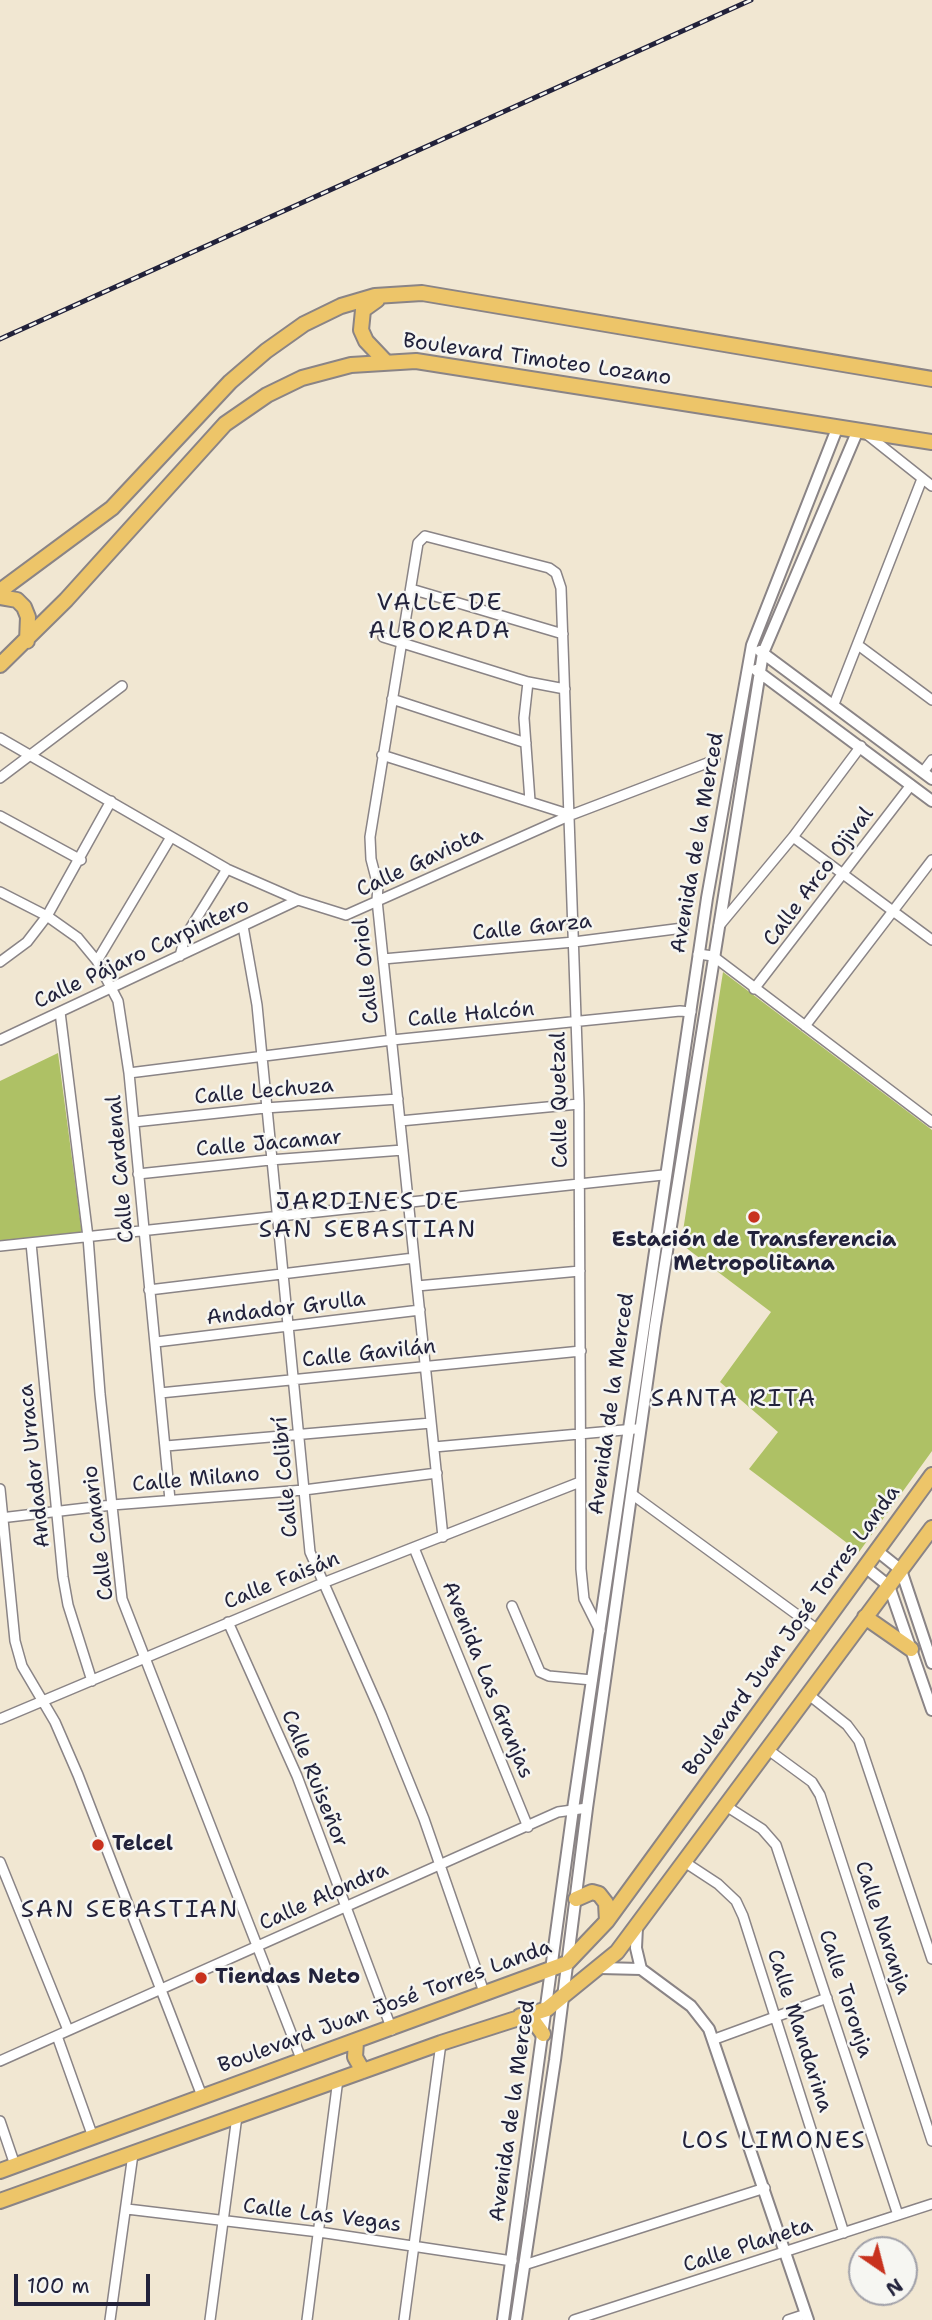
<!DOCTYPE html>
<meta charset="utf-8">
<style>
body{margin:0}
#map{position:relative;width:932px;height:2320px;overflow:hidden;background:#f1e7d2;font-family:"Shantell Sans",sans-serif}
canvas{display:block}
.north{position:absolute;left:848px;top:2236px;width:70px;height:70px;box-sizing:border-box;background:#f6f6f2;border:2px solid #a1a1a9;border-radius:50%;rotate:145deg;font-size:19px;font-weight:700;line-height:28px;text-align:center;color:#22223b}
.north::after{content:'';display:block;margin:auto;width:24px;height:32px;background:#c8321e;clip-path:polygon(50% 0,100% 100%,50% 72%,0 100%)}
.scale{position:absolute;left:14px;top:2274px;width:136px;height:32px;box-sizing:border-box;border:4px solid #22223b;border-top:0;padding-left:9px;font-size:21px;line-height:24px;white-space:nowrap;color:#22223b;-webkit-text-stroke:5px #f6f6f2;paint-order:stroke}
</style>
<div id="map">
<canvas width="932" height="2320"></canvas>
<div class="north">N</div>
<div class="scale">100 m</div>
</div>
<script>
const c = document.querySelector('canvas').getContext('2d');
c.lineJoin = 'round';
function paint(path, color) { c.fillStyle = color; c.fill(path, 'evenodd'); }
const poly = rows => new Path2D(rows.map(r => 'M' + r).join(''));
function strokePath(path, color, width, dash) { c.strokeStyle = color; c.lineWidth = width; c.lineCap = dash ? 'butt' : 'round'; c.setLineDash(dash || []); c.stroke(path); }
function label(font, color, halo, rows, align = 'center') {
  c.font = font + ' "Shantell Sans",sans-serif'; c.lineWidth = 5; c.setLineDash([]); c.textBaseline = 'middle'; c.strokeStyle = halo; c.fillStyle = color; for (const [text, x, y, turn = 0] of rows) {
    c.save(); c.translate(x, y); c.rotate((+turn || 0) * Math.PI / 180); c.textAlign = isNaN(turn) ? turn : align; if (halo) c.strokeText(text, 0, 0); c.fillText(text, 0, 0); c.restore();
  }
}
paint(poly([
 [723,972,932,1130,932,1451,859,1552,749,1469,778,1432,720,1382,771,1312,681,1244],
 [58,1053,82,1234,0,1241,0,1081]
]), '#aec165');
const minor = poly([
 [864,432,932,486],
 [411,589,563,634],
 [383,637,528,682,565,689],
 [858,645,932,700],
 [528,682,524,718,530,801],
 [392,699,526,743],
 [834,704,922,479],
 [0,738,227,869,298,900,346,915,571,815,715,760],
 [382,755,571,815],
 [923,772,932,760],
 [0,778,122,686],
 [0,816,81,860],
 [793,837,932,940],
 [0,892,47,916,78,938,97,961,118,1001,129,1073,170,1500],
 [243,926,257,1005,310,1552,381,1713,424,1819,485,1995],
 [719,926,793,837,861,746],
 [698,954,713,956,932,1122],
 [180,956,185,937,227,869],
 [383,959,574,942,683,928],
 [97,961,171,837],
 [0,962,27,942,47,916,111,801],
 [754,989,911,785],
 [60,1012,88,1237,100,1394,122,1599,302,2061],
 [805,1026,932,860],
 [0,1040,298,900],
 [129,1073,392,1040,680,1011,691,1012],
 [400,1121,579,1104],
 [134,1122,265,1108,398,1099],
 [138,1174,270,1160,403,1150],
 [31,1243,63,1577,68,1605,92,1681],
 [0,1246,663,1175],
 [417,1286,580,1271],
 [149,1290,414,1258],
 [156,1342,420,1310],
 [160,1393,581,1351],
 [166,1446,431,1423],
 [434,1447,635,1429],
 [0,1489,15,1641,22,1666,55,1722,78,1775,202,2096],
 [633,1495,818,1630],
 [0,1518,112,1505,304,1490,437,1473],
 [443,1537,377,900,378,886,371,859,370,837,418,543,425,536,549,568,556,573,561,588,579,1104,581,1569,584,1599,600,1631],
 [414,1548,528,1827],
 [512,1606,540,1672,549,1676,592,1680],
 [228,1622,297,1776,392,2030],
 [809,1695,847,1725,859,1741,932,1959],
 [0,1719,323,1583,580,1482],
 [767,1749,812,1782,820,1795,932,2141],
 [726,1806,762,1829,776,1845,898,2215],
 [0,1862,68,2030],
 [686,1863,718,1884,736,1901,743,1916,844,2233],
 [57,2036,93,2137],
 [715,2039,827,1998],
 [0,2061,558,1812,587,1808],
 [0,2121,15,2165],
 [127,2209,319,2232,512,2261],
 [524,2265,765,2188],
 [110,2320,133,2154],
 [210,2320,237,2116],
 [307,2320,338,2079],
 [404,2320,441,2043],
 [574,2320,932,2204],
 [788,2320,806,2314]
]);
const tertiary = poly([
 [760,651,932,779],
 [756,670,932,801],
 [876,1550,901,1570,932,1663],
 [864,1566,889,1586,932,1710],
 [637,1927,636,1948,641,1969],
 [600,1968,641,1969,691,2006,709,2029,808,2320],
 [503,2320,573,1809,707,898,752,645,838,426],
 [516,2320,555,2060,587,1808,655,1326,763,653,858,430]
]);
const primary = poly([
 [377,300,363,310,361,330,366,341,385,361],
 [0,591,112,508,230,382,266,351,304,324,341,306,375,296,422,293,932,379],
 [0,597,17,600,24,607,28,617,27,641],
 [0,665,66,600,225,424,267,395,302,378,351,365,416,361,932,442],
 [865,1617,911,1649],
 [576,1899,592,1892,599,1894,606,1903,607,1921],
 [520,2016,535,2023,543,2034],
 [356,2042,355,2057,363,2071],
 [0,2171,567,1963,607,1921,932,1475],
 [0,2201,441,2043,547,2009,617,1952,932,1528]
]);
strokePath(minor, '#8a8486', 12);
strokePath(tertiary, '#8a8486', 14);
strokePath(primary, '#8a8486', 18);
strokePath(minor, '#fff', 9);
strokePath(tertiary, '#fff', 10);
strokePath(primary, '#edc569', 14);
const rail = poly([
 [0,339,751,0]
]);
strokePath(rail, '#22223b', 5);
strokePath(rail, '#f6f6f2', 2.5, [8]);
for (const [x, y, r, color] of [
 [754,1217,7,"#c8321e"],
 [98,1845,7,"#c8321e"],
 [201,1978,7,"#c8321e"]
]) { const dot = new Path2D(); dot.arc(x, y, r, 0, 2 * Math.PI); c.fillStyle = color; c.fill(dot); strokePath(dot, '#f6f6f2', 2.5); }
label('21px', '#22223b', '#f6f6f2', [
 ["Boulevard Timoteo Lozano",537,360,8],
 ["Avenida de la Merced",698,843,-80],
 ["Calle Gaviota",420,863,-25],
 ["Calle Arco Ojival",819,877,-53],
 ["Calle Garza",532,928,-6],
 ["Calle Pájaro Carpintero",142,954,-25],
 ["Calle Oriol",367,971,-96],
 ["Calle Halcón",471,1015,-5],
 ["Calle Lechuza",264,1092,-5],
 ["Calle Quetzal",560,1100,-91],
 ["Calle Jacamar",269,1144,-5],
 ["Calle Cardenal",121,1169,-95],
 ["Andador Grulla",286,1309,-7],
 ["Calle Gavilán",369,1354,-6],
 ["Avenida de la Merced",612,1404,-82],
 ["Andador Urraca",35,1466,-96],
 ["Calle Colibrí",286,1477,-95],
 ["Calle Milano",196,1480,-5],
 ["Calle Canario",99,1533,-97],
 ["Calle Faisán",282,1581,-22],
 ["Boulevard Juan José Torres Landa",792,1631,-54],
 ["Avenida Las Granjas",487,1680,68],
 ["Calle Ruiseñor",314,1779,68],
 ["Calle Alondra",324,1897,-24],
 ["Calle Naranja",882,1928,72],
 ["Calle Toronja",845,1994,72],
 ["Boulevard Juan José Torres Landa",385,2007,-20],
 ["Calle Mandarina",799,2031,72],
 ["Avenida de la Merced",513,2111,-82],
 ["Calle Las Vegas",322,2216,7],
 ["Calle Planeta",748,2246,-18]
]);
label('bold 21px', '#22223b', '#f6f6f2', [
 ["Estación de Transferencia",754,1241,"center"],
 ["Metropolitana",754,1265,"center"],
 ["Telcel",112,1845],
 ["Tiendas Neto",215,1978]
], 'left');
c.letterSpacing = '2px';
label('24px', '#22223b', '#f6f6f2', [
 ["VALLE DE",440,604],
 ["ALBORADA",440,632],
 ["JARDINES DE",368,1203],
 ["SAN SEBASTIAN",368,1231],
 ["SANTA RITA",734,1400],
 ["SAN SEBASTIAN",130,1911],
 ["LOS LIMONES",774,2142]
]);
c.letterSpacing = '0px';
</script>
